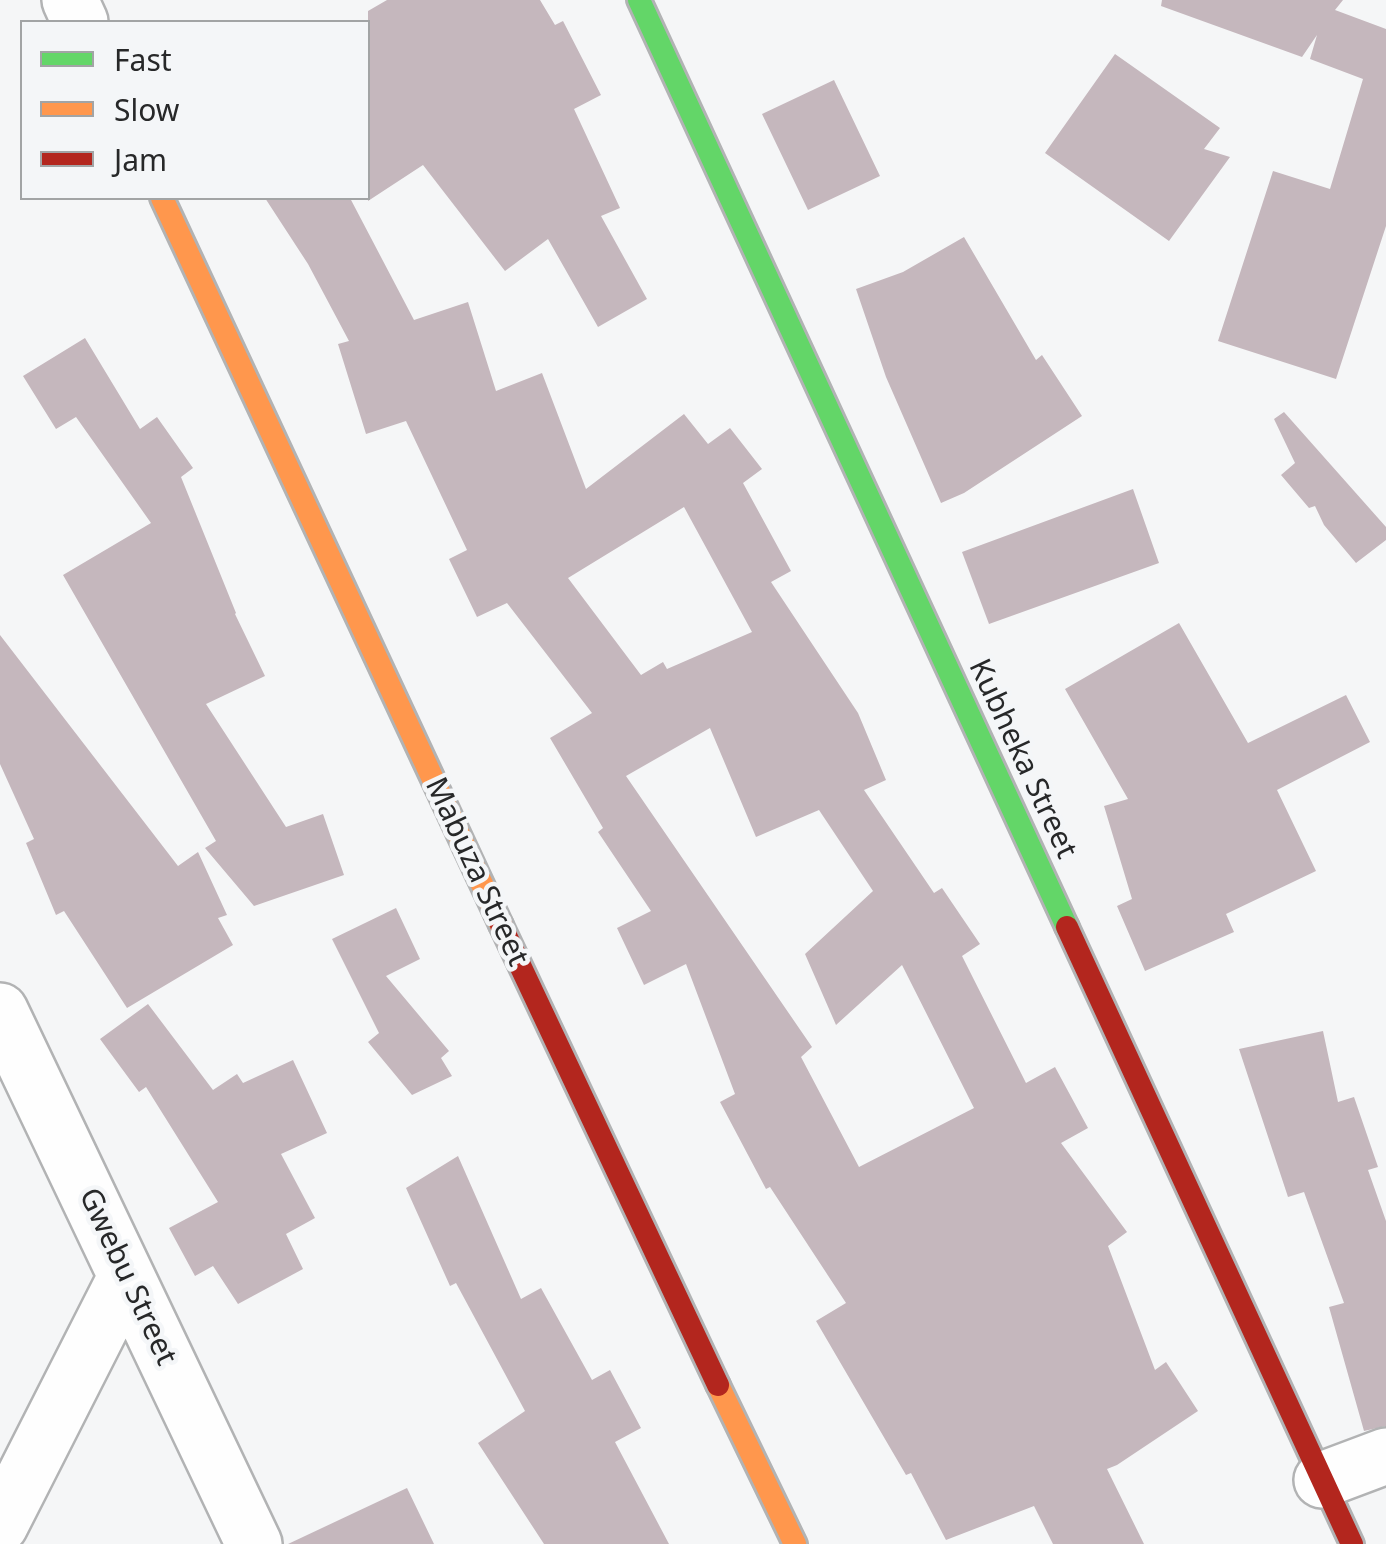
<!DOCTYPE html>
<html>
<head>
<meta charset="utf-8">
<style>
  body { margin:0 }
  #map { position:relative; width:1386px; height:1544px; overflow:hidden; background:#f5f6f7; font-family:"Noto Sans",sans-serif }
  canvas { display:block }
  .legend { position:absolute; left:20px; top:20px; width:350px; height:180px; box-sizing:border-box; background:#f4f6f8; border:2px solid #a2a4a5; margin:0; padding:12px 18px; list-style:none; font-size:30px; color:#272829 }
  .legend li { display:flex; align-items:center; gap:20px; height:50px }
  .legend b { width:50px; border:2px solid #a2a4a5 }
</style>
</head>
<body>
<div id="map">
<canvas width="1386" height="1544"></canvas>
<ul class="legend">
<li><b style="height:12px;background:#63d668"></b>Fast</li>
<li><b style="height:12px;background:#ff974d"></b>Slow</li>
<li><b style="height:12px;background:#b3261e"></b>Jam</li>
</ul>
</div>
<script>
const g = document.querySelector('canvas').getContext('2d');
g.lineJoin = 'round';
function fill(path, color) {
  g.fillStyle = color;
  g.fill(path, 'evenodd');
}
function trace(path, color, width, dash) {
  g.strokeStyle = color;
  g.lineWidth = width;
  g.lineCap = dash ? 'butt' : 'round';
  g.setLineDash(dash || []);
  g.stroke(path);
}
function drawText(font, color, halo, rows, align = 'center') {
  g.font = font + ' "Noto Sans",sans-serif';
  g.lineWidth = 9;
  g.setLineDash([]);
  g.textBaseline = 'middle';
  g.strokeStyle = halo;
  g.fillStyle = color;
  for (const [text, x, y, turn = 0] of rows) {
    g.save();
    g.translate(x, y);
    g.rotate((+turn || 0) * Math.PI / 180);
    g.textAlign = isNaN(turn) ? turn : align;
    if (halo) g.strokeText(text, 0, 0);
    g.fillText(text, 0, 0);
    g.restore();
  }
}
fill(new Path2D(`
  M 387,0 L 540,0 L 555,25 L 563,21 L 601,95 L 574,109 L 620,208 L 601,216 L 647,299 L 598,327 L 548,239 L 505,271 L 423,165 L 368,201 L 368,11 Z
  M 1162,0 L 1343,0 L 1335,10 L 1386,29 L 1386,226 L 1336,379 L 1218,341 L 1273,171 L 1330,189 L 1363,79 L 1310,59 L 1317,35 L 1302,57 L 1161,6 Z
  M 1115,54 L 1220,128 L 1204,149 L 1230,157 L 1169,241 L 1045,153 Z
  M 834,80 L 880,176 L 808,210 L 762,114 Z
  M 265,198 L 350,198 L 414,320 L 468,302 L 496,391 L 542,373 L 586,489 L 684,414 L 708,444 L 730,428 L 762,469 L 743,483 L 791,571 L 771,582 L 858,713 L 886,780 L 864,790 L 934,893 L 942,888 L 980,944 L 962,956 L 1026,1083 L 1055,1067 L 1088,1128 L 1061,1143 L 1127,1232 L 1108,1246 L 1155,1370 L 1166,1362 L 1198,1411 L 1117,1465 L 1107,1469 L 1144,1544 L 1053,1544 L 1034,1506 L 946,1540 L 911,1473 L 906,1475 L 816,1321 L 846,1303 L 770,1187 L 766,1189 L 720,1102 L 735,1094 L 686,964 L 644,985 L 617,928 L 651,911 L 598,832 L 603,828 L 550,738 L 592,713 L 507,603 L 477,617 L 449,559 L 467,550 L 406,421 L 366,434 L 338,344 L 349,341 L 308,264 ZM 684,507 L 752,632 L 667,669 L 663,662 L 641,675 L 568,578 ZM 710,728 L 756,837 L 819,810 L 873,891 L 805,954 L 836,1025 L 902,965 L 974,1108 L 859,1167 L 801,1057 L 812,1047 L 626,776 Z
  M 964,237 L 1036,360 L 1042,355 L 1082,416 L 964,493 L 941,503 L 886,377 L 856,289 L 903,272 Z
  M 85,338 L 140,429 L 157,417 L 193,468 L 181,477 L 236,613 L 235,614 L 265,676 L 206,704 L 286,827 L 323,814 L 344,875 L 254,906 L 205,848 L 216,841 L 63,575 L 151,523 L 76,417 L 56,429 L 23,376 Z
  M 1284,412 L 1386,527 L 1386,540 L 1356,563 L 1324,525 L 1315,506 L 1309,508 L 1281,475 L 1295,463 L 1274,419 Z
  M 1133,489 L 1159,563 L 989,624 L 962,552 Z
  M 1179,623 L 1248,743 L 1346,695 L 1370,742 L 1277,790 L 1316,871 L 1226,914 L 1234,932 L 1145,971 L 1117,906 L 1132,899 L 1104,806 L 1128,799 L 1065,689 Z
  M 0,635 L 178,866 L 198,852 L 227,915 L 218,918 L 233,945 L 127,1008 L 64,911 L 56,915 L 26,843 L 34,839 L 0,764 Z
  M 396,908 L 420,959 L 386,976 L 449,1051 L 441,1058 L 452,1076 L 412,1095 L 368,1042 L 379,1033 L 332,939 Z
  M 148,1004 L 213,1090 L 237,1074 L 243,1083 L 293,1060 L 327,1133 L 281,1154 L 315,1218 L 286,1234 L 303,1269 L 238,1304 L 213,1266 L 195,1276 L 169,1228 L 218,1202 L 146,1087 L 139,1092 L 100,1039 Z
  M 1323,1031 L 1338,1102 L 1354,1097 L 1378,1167 L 1368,1170 L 1386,1221 L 1386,1426 L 1364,1431 L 1329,1307 L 1344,1303 L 1304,1192 L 1288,1197 L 1239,1049 Z
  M 458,1156 L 521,1299 L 541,1288 L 592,1380 L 610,1370 L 641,1428 L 615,1442 L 669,1544 L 544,1544 L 478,1443 L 525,1411 L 456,1283 L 450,1286 L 406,1188 Z
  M 407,1488 L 434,1544 L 288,1544 Z`), '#c5b7bd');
const street = new Path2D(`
  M 70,0 L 80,22
  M 0,1011 L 254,1544
  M 1322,1480 L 1386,1456
  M 0,1525 L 126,1277`);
const fast = new Path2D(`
  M 639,0 L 1067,927`);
const slow = new Path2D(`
  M 162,198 L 501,925
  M 718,1385 L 795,1544`);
const jam = new Path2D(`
  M 501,925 L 718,1385
  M 1067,927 L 1352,1544`);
trace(street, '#b2b3b4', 60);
trace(fast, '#b2b3b4', 28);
trace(slow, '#b2b3b4', 28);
trace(jam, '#b2b3b4', 28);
trace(street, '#fefefe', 55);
trace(fast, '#63d668', 22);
trace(slow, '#ff974d', 22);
trace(jam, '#b3261e', 22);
drawText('30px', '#272829', '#f4f6f8', [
  ["Kubheka Street",1022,759,65],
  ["Mabuza Street",476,872,65],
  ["Gwebu Street",127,1277,65]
]);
</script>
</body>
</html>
